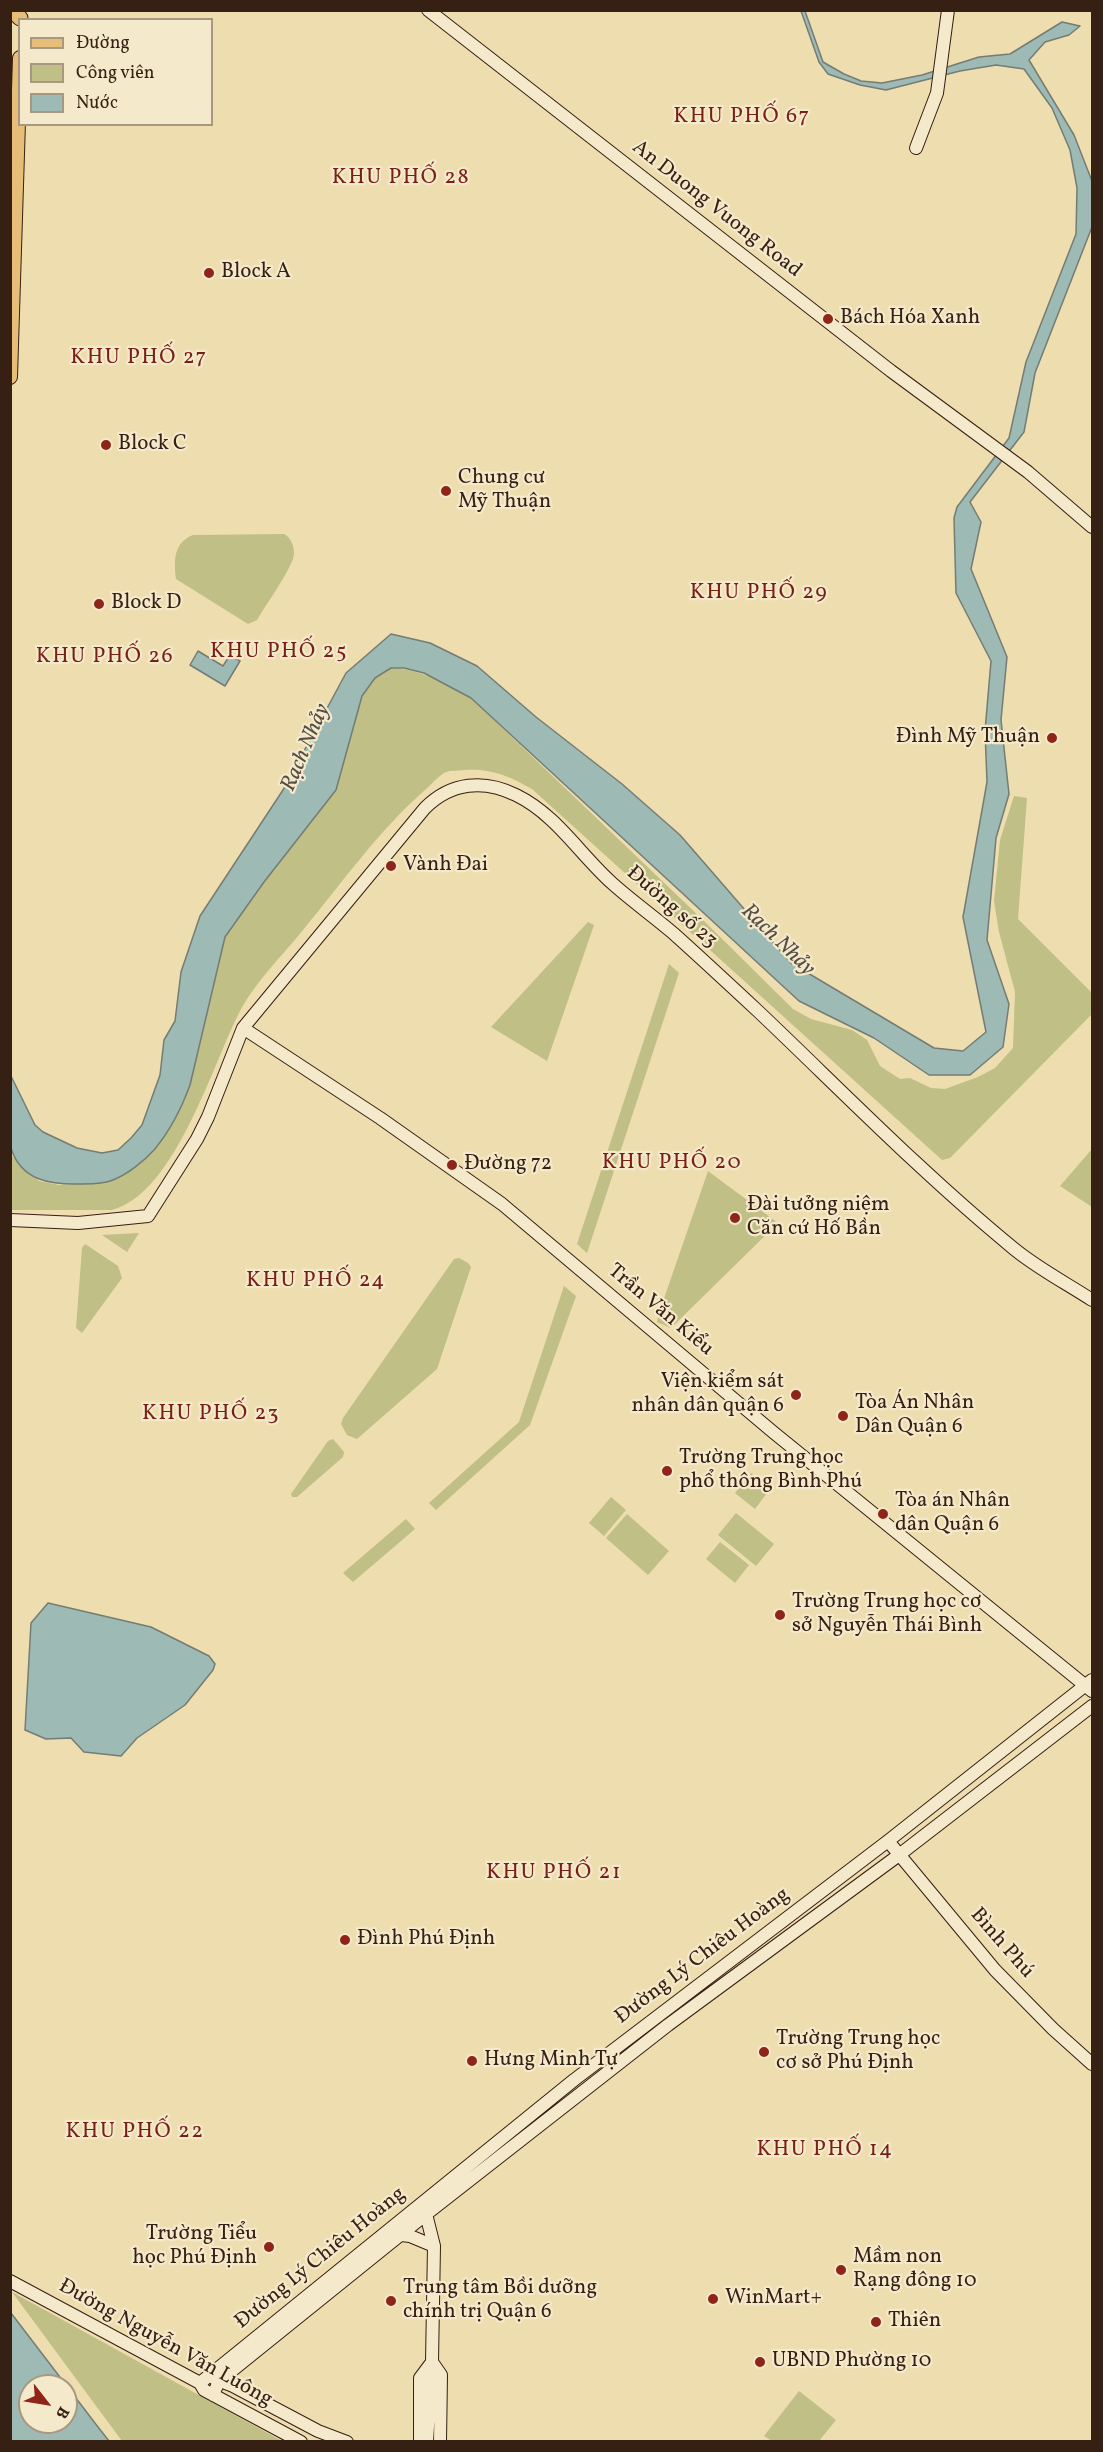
<!DOCTYPE html>
<html>
<head>
<meta charset="utf-8">
<style>
  body { margin:0 }
  #map { position:relative; width:1103px; height:2452px; overflow:hidden; background:#eeddaf; font-family:Vollkorn,serif }
  canvas { display:block }
  .frame { position:absolute; inset:0; border:12px solid #361f13; pointer-events:none }
  .legend { position:absolute; left:18px; top:18px; width:195px; height:108px; box-sizing:border-box; background:#f4e9cb; border:2px solid #a89881; margin:0; padding:8px 10px; list-style:none; font-size:18px; color:#361f13 }
  .legend li { display:flex; align-items:center; gap:12px; height:30px }
  .legend b { width:30px; border:2px solid #a89881 }
  .north { position:absolute; left:18px; top:2374px; width:60px; height:60px; box-sizing:border-box; background:#f4e9cb; border:2px solid #a89881; border-radius:50%; rotate:121deg; font-size:16px; font-weight:700; line-height:24px; text-align:center; color:#361f13 }
  .north::after { content:''; display:block; margin:auto; width:21px; height:27px; background:#8f2418; clip-path:polygon(50% 0,100% 100%,50% 72%,0 100%) }
</style>
</head>
<body>
<div id="map">
<canvas width="1103" height="2452"></canvas>
<div class="frame"></div>
<ul class="legend">
<li><b style="height:8px;background:#e7be78"></b>Đường</li>
<li><b style="height:16px;background:#bfbf86"></b>Công viên</li>
<li><b style="height:16px;background:#9dbab5"></b>Nước</li>
</ul>
<div class="north">B</div>
</div>
<script>
const g = document.querySelector('canvas').getContext('2d');
g.lineJoin = 'round';
function fill(path, color) {
  g.fillStyle = color;
  g.fill(path, 'evenodd');
}
function trace(path, color, width, dash) {
  g.strokeStyle = color;
  g.lineWidth = width;
  g.lineCap = dash ? 'butt' : 'round';
  g.setLineDash(dash || []);
  g.stroke(path);
}
function drawText(font, color, halo, rows, align = 'center') {
  g.font = font + ' Vollkorn,serif';
  g.lineWidth = 4.5;
  g.setLineDash([]);
  g.textBaseline = 'middle';
  g.strokeStyle = halo;
  g.fillStyle = color;
  for (const [text, x, y, turn = 0] of rows) {
    g.save();
    g.translate(x, y);
    g.rotate((+turn || 0) * Math.PI / 180);
    g.textAlign = isNaN(turn) ? turn : align;
    if (halo) g.strokeText(text, 0, 0);
    g.fillText(text, 0, 0);
    g.restore();
  }
}
fill(new Path2D(`
  M 284,534 C 292,538 296,550 293,559 C 286,577 267,603 257,620 L 248,624 L 176,579 C 174,561 173,543 193,535 Z
  M 390,668 C 422,669 444,683 471,698 L 704,921 L 793,1009 L 811,1019 L 852,1030 L 867,1040 L 880,1066 L 900,1079 L 910,1078 L 931,1088 L 945,1089 L 978,1077 L 995,1068 L 1013,1048 L 1015,992 L 999,932 L 994,901 L 1000,840 L 1014,796 L 1027,798 L 1018,919 L 1092,993 L 1092,1014 L 950,1158 L 942,1160 L 532,789 C 509,776 491,768 464,770 C 459,771 451,770 446,772 C 439,775 431,785 425,790 C 379,830 342,883 303,930 C 283,955 257,980 241,1009 C 213,1062 176,1193 112,1210 L 11,1210 L 10,1148 L 13,1157 L 39,1181 L 59,1185 L 110,1181 L 154,1149 L 183,1104 L 190,1085 L 225,937 L 264,882 L 336,790 L 362,695 L 375,678 Z
  M 588,922 L 594,925 L 547,1061 L 491,1027 Z
  M 669,964 L 679,973 L 587,1253 L 577,1244 Z
  M 1092,1149 L 1092,1207 L 1060,1186 Z
  M 708,1171 L 778,1223 L 671,1328 L 657,1322 L 658,1316 Z
  M 139,1233 L 127,1252 L 102,1235 Z
  M 85,1244 L 118,1266 L 122,1278 L 82,1333 L 76,1328 L 82,1248 Z
  M 459,1258 L 468,1263 L 471,1267 L 437,1369 L 357,1439 L 347,1435 L 341,1424 L 343,1418 L 454,1259 Z
  M 564,1286 L 576,1296 L 530,1425 L 436,1510 L 429,1503 L 519,1422 Z
  M 333,1439 L 344,1452 L 343,1457 L 297,1497 L 292,1497 L 291,1494 L 328,1441 Z
  M 751,1473 L 770,1489 L 755,1509 L 735,1493 Z
  M 611,1497 L 626,1510 L 604,1536 L 589,1523 Z
  M 736,1513 L 774,1544 L 756,1566 L 718,1535 Z
  M 627,1514 L 669,1551 L 648,1575 L 606,1538 Z
  M 406,1519 L 415,1529 L 353,1582 L 343,1573 Z
  M 720,1542 L 749,1565 L 735,1583 L 706,1559 Z
  M 12,2292 L 282,2441 L 122,2441 Z
  M 799,2391 L 836,2420 L 819,2441 L 772,2441 L 764,2436 Z`), '#bfbf86');
const water = new Path2D(`
  M 801,11 L 805,11 L 823,62 L 844,74 L 861,81 L 882,83 L 922,75 L 979,57 L 1010,54 L 1062,22 L 1080,26 L 1069,35 L 1045,42 L 1029,60 L 1074,135 L 1092,181 L 1092,227 L 1035,373 L 1024,432 L 970,502 L 981,522 L 971,569 L 1007,657 L 1001,720 L 1009,794 L 996,838 L 987,940 L 1009,1004 L 1003,1047 L 970,1075 L 929,1075 L 874,1038 L 799,1001 L 471,698 L 424,673 L 404,668 L 391,668 L 375,678 L 362,696 L 336,790 L 264,882 L 225,937 L 190,1085 C 182,1107 169,1132 154,1150 C 144,1161 128,1174 113,1180 C 104,1184 92,1184 82,1184 C 51,1185 21,1181 11,1148 L 10,1074 L 35,1125 L 43,1132 L 77,1148 L 102,1153 L 118,1150 L 131,1138 L 142,1125 L 160,1075 L 164,1040 L 175,1021 L 181,972 L 200,916 L 283,790 L 346,673 L 391,634 L 430,643 L 477,666 L 536,717 L 622,784 L 680,835 L 791,963 L 934,1048 L 963,1051 L 986,1032 L 963,917 L 987,782 L 985,731 L 991,661 L 956,593 L 954,518 L 957,507 L 1009,438 L 1026,362 L 1076,234 L 1077,188 L 1070,150 L 1052,108 L 1024,69 L 996,65 L 960,71 L 886,90 L 860,85 L 828,74 L 819,62 Z
  M 198,651 L 223,666 L 230,655 L 240,661 L 225,686 L 190,665 Z
  M 48,1603 L 151,1627 L 209,1656 L 215,1664 L 213,1670 L 185,1705 L 137,1738 L 121,1756 L 84,1752 L 71,1738 L 46,1739 L 25,1730 L 31,1623 Z
  M 11,2313 L 98,2427 L 109,2441 L 11,2441 ZM 30,2386 L 66,2386 L 66,2422 L 30,2422 Z`);
fill(water, '#9dbab5');
trace(water, '#747c74', 1.5);
const secondary = new Path2D(`
  M 428,10 L 891,371 L 1028,472 L 1092,527
  M 916,148 L 937,93 L 948,10
  M 243,1028 L 380,1118 L 502,1204 L 773,1432 L 1092,1691
  M 10,1220 L 78,1223 L 148,1216 L 197,1139 L 208,1117 L 243,1028 L 425,808 C 451,782 484,779 516,795 C 557,815 580,855 613,884 C 632,901 653,916 673,933 C 702,959 731,986 760,1013 C 843,1092 924,1175 1013,1248 C 1037,1268 1066,1283 1092,1300
  M 888,1841 L 995,1970 L 1053,2029 L 1092,2064
  M 425,2210 L 434,2246 L 432,2362 L 427,2442
  M 401,2235 L 410,2236 L 434,2246
  M 10,2281 L 200,2383 L 204,2390 L 301,2442
  M 215,2379 L 233,2386 L 318,2431 L 347,2442
  M 200,2383 L 574,2080 L 888,1841 L 1092,1680
  M 213,2395 L 219,2381 L 425,2215 L 668,2025 L 899,1855 L 1092,1706
  M 420,2442 L 420,2378 L 432,2362 L 441,2375 L 440,2442`);
const primary = new Path2D(`
  M 10,377 L 20,58`);
const highway = new Path2D(`
  M 12,10 L 20,18`);
trace(secondary, '#361f13', 14);
trace(primary, '#361f13', 16);
trace(highway, '#361f13', 17);
trace(secondary, '#f4e9cb', 12);
trace(primary, '#e7be78', 14);
trace(highway, '#e7be78', 15);
for (const [x, y, r, color] of [
  [209,273,6,"#8f2418"],
  [828,319,6,"#8f2418"],
  [106,445,6,"#8f2418"],
  [446,491,6,"#8f2418"],
  [99,604,6,"#8f2418"],
  [1052,738,6,"#8f2418"],
  [391,866,6,"#8f2418"],
  [452,1165,6,"#8f2418"],
  [735,1218,6,"#8f2418"],
  [796,1395,6,"#8f2418"],
  [843,1416,6,"#8f2418"],
  [667,1471,6,"#8f2418"],
  [883,1514,6,"#8f2418"],
  [780,1615,6,"#8f2418"],
  [345,1940,6,"#8f2418"],
  [764,2052,6,"#8f2418"],
  [472,2061,6,"#8f2418"],
  [269,2247,6,"#8f2418"],
  [841,2270,6,"#8f2418"],
  [713,2299,6,"#8f2418"],
  [391,2301,6,"#8f2418"],
  [876,2322,6,"#8f2418"],
  [760,2362,6,"#8f2418"]
]) {
  const dot = new Path2D();
  dot.arc(x, y, r, 0, 2 * Math.PI);
  g.fillStyle = color;
  g.fill(dot);
  trace(dot, '#f4e9cb', 2);
}
drawText('21px', '#361f13', '#f4e9cb', [
  ["An Duong Vuong Road",716,210,38],
  ["Đường số 23",671,908,41],
  ["Trần Văn Kiểu",660,1311,40],
  ["Bình Phú",1001,1944,49],
  ["Đường Lý Chiêu Hoàng",703,1957,-37],
  ["Đường Lý Chiêu Hoàng",321,2259,-39],
  ["Đường Nguyễn Văn Luông",165,2344,29]
]);
drawText('21px', '#361f13', '#f4e9cb', [
  ["Block A",221,273],
  ["Bách Hóa Xanh",840,319],
  ["Block C",118,445],
  ["Chung cư",458,479],
  ["Mỹ Thuận",458,503],
  ["Block D",111,604],
  ["Đình Mỹ Thuận",1040,738,"right"],
  ["Vành Đai",403,866],
  ["Đường 72",464,1165],
  ["Đài tưởng niệm",747,1206],
  ["Căn cứ Hố Bần",747,1230],
  ["Viện kiểm sát",784,1383,"right"],
  ["nhân dân quận 6",784,1407,"right"],
  ["Tòa Án Nhân",855,1404],
  ["Dân Quận 6",855,1428],
  ["Trường Trung học",679,1459],
  ["phổ thông Bình Phú",679,1483],
  ["Tòa án Nhân",895,1502],
  ["dân Quận 6",895,1526],
  ["Trường Trung học cơ",792,1603],
  ["sở Nguyễn Thái Bình",792,1627],
  ["Đình Phú Định",357,1940],
  ["Trường Trung học",776,2040],
  ["cơ sở Phú Định",776,2064],
  ["Hưng Minh Tự",484,2061],
  ["Trường Tiểu",257,2235,"right"],
  ["học Phú Định",257,2259,"right"],
  ["Mầm non",853,2258],
  ["Rạng đông 10",853,2282],
  ["Trung tâm Bồi dưỡng",403,2289],
  ["chính trị Quận 6",403,2313],
  ["WinMart+",725,2299],
  ["Thiên",888,2322],
  ["UBND Phường 10",772,2362]
], 'left');
g.letterSpacing = '1.5px';
drawText('22px', '#7a1f14', '#f4e9cb', [
  ["KHU PHỐ 67",742,118],
  ["KHU PHỐ 28",401,179],
  ["KHU PHỐ 27",139,359],
  ["KHU PHỐ 29",759,594],
  ["KHU PHỐ 25",279,653],
  ["KHU PHỐ 26",105,658],
  ["KHU PHỐ 20",672,1164],
  ["KHU PHỐ 24",316,1282],
  ["KHU PHỐ 23",211,1415],
  ["KHU PHỐ 21",554,1874],
  ["KHU PHỐ 22",135,2133],
  ["KHU PHỐ 14",825,2151]
]);
g.letterSpacing = '0px';
drawText('italic 22px', '#554e44', '#f4e9cb', [
  ["Rạch Nhảy",307,748,-67],
  ["Rạch Nhảy",777,941,44]
]);
</script>
</body>
</html>
